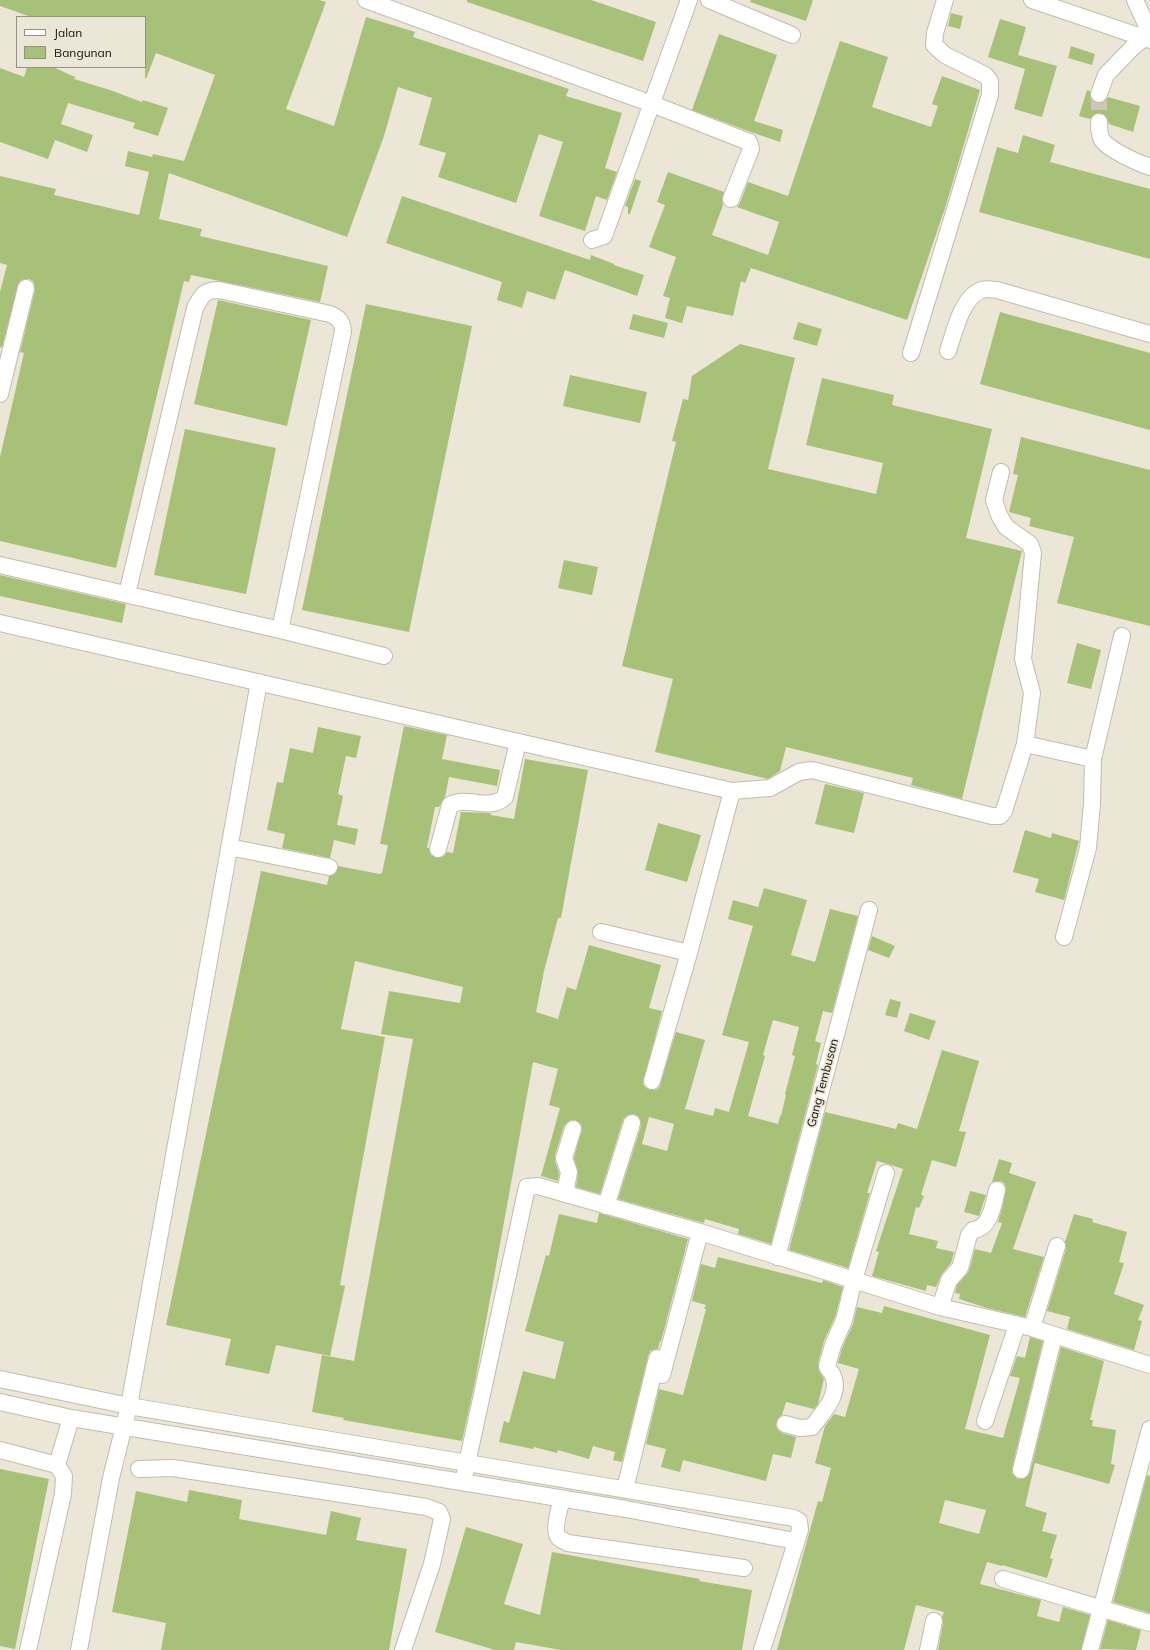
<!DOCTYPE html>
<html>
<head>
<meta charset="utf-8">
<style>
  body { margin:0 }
  #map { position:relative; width:1150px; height:1650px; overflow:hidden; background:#ebe6d6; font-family:Mulish,sans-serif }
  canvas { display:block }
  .legend { position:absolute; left:16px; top:16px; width:130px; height:52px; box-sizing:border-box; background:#ebe6d6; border:1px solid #949085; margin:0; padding:5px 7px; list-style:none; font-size:12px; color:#12100b }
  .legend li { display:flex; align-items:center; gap:8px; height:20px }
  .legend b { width:20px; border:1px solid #949085 }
</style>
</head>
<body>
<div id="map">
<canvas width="1150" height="1650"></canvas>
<ul class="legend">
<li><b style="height:5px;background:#fff"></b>Jalan</li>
<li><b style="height:11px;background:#a8c179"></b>Bangunan</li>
</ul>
</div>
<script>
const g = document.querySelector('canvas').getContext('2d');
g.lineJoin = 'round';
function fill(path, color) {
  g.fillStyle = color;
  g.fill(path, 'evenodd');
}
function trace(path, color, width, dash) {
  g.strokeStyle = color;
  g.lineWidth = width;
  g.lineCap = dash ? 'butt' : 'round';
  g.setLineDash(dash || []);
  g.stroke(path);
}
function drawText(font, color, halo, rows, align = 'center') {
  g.font = font + ' Mulish,sans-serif';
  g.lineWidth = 3.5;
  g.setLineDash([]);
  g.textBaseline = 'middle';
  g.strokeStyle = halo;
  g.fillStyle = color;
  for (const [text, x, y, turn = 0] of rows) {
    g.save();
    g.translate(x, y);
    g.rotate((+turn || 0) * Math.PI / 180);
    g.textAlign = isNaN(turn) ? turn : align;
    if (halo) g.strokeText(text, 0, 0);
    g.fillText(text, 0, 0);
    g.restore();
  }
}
fill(new Path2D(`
  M 0,0 L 319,0 L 326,2 L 286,109 L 334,126 L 366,17 L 415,32 L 413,37 L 569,89 L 566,96 L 622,113 L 605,168 L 617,172 L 607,200 L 596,196 L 585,231 L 539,216 L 563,142 L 539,134 L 516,203 L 438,177 L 446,153 L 419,145 L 432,98 L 398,87 L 384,136 L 347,237 L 169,173 L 159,219 L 202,229 L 200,236 L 328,266 L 320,302 L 191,275 L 189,282 L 184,281 L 116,568 L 0,541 L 0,457 L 24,353 L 20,352 L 35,290 L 33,281 L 29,279 L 24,279 L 19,282 L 2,348 L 0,347 L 0,292 L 7,265 L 0,263 L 0,176 L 56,189 L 54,195 L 139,215 L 149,172 L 125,166 L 128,151 L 152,157 L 153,154 L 184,161 L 215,75 L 156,53 L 146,79 L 145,78 L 145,17 L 31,17 L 0,6 Z
  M 467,0 L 591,0 L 656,22 L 643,61 L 467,2 Z
  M 751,0 L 813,0 L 806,21 L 750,2 Z
  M 951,13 L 963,16 L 960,29 L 948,26 Z
  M 1000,19 L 1026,27 L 1018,55 L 1057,66 L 1042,117 L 1014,109 L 1025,69 L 988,57 Z
  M 719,34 L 777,55 L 754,121 L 783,130 L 780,142 L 748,131 L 692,110 Z
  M 840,41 L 888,57 L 872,107 L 931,127 L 938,106 L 932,104 L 942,76 L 980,90 L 946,205 L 907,320 L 751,268 L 745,283 L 741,281 L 733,316 L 687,306 L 682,323 L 665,318 L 670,298 L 663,296 L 676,257 L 649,247 L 665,205 L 657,202 L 668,172 L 724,192 L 722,200 L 723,205 L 712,235 L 768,255 L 779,222 L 737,207 L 740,203 L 748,182 L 788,196 Z
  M 1071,46 L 1095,54 L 1092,65 L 1068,58 Z
  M 27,67 L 53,67 L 75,77 L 74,79 L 110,90 L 142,102 L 143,100 L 168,108 L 158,136 L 133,128 L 135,123 L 68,103 L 61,124 L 93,135 L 87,152 L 55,140 L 48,159 L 0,142 L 0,68 L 24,77 Z
  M 1087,90 L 1090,91 L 1091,100 L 1096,103 L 1105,102 L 1108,97 L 1140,106 L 1133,132 L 1109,124 L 1107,118 L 1103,114 L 1095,114 L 1090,119 L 1079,116 Z
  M 1023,135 L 1055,145 L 1050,162 L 1150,189 L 1150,259 L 979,212 L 997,147 L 1018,153 Z
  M 635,179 L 641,181 L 630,214 L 628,214 L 628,207 L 625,206 Z
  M 402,196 L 590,260 L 591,255 L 614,264 L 614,265 L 644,275 L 637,296 L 565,270 L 555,300 L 527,291 L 522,308 L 497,300 L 502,282 L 386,243 Z
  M 218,300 L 311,320 L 287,426 L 194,404 Z
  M 366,304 L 472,326 L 409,632 L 302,610 Z
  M 1000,312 L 1150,353 L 1150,430 L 980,384 Z
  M 633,314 L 668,323 L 664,338 L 629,329 Z
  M 798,322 L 822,329 L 817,346 L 793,339 Z
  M 740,344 L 795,358 L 768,469 L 876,494 L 883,463 L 806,445 L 822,378 L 894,395 L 892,405 L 992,429 L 966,538 L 1022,551 L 962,799 L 911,785 L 913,778 L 786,747 L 780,771 L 768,779 L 655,752 L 673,679 L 622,666 L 676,442 L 672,441 L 683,399 L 688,400 L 692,376 Z
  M 570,375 L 647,392 L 640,423 L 563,406 Z
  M 185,429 L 276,448 L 246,594 L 154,575 Z
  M 1021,437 L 1150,470 L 1150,626 L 1057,603 L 1074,537 L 1029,526 L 1031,518 L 1009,512 L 1018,475 L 1013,474 Z
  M 564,560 L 598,567 L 592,595 L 558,588 Z
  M 0,575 L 126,604 L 122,623 L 0,596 Z
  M 1077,643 L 1101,650 L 1091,689 L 1067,683 Z
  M 404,726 L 447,735 L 442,759 L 500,770 L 497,786 L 449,777 L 445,797 L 439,807 L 435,807 L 427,848 L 429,848 L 431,855 L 436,858 L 444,856 L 447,852 L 453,853 L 461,812 L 490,813 L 491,815 L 514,819 L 525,759 L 588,770 L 561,918 L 558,918 L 544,971 L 536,1012 L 558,1019 L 567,987 L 576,990 L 589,945 L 661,965 L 649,1008 L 662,1011 L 643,1083 L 645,1087 L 650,1090 L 655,1090 L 659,1088 L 676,1032 L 705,1040 L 685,1109 L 713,1116 L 715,1108 L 729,1112 L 749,1042 L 722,1035 L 753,926 L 728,919 L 733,900 L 758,907 L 764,888 L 807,900 L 791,955 L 815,962 L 830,909 L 858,916 L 832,1013 L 823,1011 L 815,1041 L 821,1043 L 816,1064 L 818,1065 L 771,1244 L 738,1234 L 739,1229 L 705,1219 L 704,1223 L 618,1199 L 641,1126 L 639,1117 L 634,1114 L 626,1116 L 623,1120 L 600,1194 L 576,1187 L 578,1173 L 574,1158 L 582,1127 L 580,1123 L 575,1120 L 571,1120 L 564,1126 L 555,1155 L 555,1161 L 559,1173 L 558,1181 L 541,1176 L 560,1108 L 549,1105 L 558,1069 L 533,1062 L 475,1382 L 462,1441 L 343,1420 L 344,1418 L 312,1412 L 322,1355 L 354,1361 L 413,1039 L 381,1034 L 389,991 L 460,1003 L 463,987 L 355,961 L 341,1029 L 385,1037 L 340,1285 L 345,1286 L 330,1356 L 276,1345 L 269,1374 L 225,1365 L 231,1339 L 166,1325 L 261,871 L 327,885 L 329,876 L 336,873 L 338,866 L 380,874 L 382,873 L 388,845 L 380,844 ZM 773,1020 L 799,1027 L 792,1055 L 795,1056 L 785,1094 L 786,1095 L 781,1116 L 780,1116 L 778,1124 L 748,1116 L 765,1056 L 763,1055 ZM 649,1117 L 674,1124 L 667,1151 L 642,1144 Z
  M 318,727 L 361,736 L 356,758 L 346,756 L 338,794 L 343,796 L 337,825 L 358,829 L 355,845 L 334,840 L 330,858 L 282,848 L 285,834 L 267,830 L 277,782 L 283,783 L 290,748 L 313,753 Z
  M 825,784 L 864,793 L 854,833 L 815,824 Z
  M 658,823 L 701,835 L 687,882 L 645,870 Z
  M 1025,830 L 1051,838 L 1052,833 L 1079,841 L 1064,900 L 1035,892 L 1039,879 L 1013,872 Z
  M 872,936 L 895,946 L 889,958 L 868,950 Z
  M 890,999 L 901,1002 L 897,1018 L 885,1015 Z
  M 910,1013 L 936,1021 L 929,1040 L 904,1031 Z
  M 942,1050 L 979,1061 L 959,1131 L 966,1132 L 956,1167 L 932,1160 L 921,1195 L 924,1196 L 919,1208 L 916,1207 L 909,1234 L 938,1241 L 936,1248 L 954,1252 L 951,1263 L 942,1274 L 936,1287 L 927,1285 L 926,1291 L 872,1276 L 879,1252 L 876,1251 L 903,1169 L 888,1164 L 877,1161 L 867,1193 L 870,1193 L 848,1268 L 789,1250 L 825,1112 L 896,1129 L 898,1123 L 917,1129 Z
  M 999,1159 L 1012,1163 L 1009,1173 L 1036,1182 L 1013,1249 L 1044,1257 L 1025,1317 L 987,1308 L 959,1299 L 960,1294 L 955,1293 L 957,1285 L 969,1271 L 975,1249 L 991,1253 L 1002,1223 L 998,1222 L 1003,1205 L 1006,1188 L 1004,1183 L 1000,1181 L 992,1182 Z
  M 970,1191 L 986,1195 L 979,1216 L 964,1212 Z
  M 599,1213 L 688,1239 L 661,1341 L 660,1341 L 658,1349 L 650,1351 L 648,1356 L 622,1462 L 613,1460 L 615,1452 L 593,1446 L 589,1459 L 558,1450 L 557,1453 L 534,1447 L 533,1449 L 499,1442 L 504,1421 L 509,1423 L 523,1371 L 555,1379 L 564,1342 L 525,1331 L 546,1255 L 549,1256 L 559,1214 L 597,1223 Z
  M 1074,1214 L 1093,1219 L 1092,1222 L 1127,1232 L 1119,1262 L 1124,1263 L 1114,1294 L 1144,1305 L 1138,1320 L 1142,1321 L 1134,1350 L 1067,1329 L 1070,1317 L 1047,1311 L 1066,1249 L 1065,1242 Z
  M 718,1257 L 822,1283 L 823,1280 L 843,1287 L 835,1317 L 824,1341 L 818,1363 L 819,1371 L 824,1379 L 818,1404 L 814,1409 L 786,1402 L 782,1415 L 778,1418 L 776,1426 L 778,1430 L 782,1433 L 796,1437 L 791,1458 L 773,1454 L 766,1481 L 683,1460 L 680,1472 L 661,1467 L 666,1449 L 646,1444 L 659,1389 L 683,1395 L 706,1309 L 704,1309 L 706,1305 L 692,1301 L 701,1264 L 715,1268 Z
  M 884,1306 L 990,1335 L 965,1429 L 1003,1438 L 1020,1378 L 1010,1376 L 1017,1356 L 1025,1358 L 1030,1337 L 1043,1341 L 1012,1468 L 1012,1473 L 1018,1479 L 1024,1479 L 1030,1472 L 1061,1347 L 1104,1361 L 1090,1420 L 1093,1420 L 1092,1426 L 1116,1430 L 1111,1464 L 1115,1465 L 1109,1484 L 1035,1463 L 1025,1506 L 1047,1513 L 1042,1531 L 1057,1535 L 1050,1558 L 1053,1559 L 1047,1578 L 1002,1565 L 1002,1566 L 987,1562 L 980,1584 L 1041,1600 L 1037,1616 L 1059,1622 L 1063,1607 L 1090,1615 L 1081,1650 L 938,1650 L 943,1623 L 942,1617 L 944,1612 L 916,1605 L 904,1650 L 777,1650 L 818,1501 L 822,1502 L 831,1468 L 815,1463 L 825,1426 L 834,1414 L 845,1417 L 859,1369 L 838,1363 L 842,1348 L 853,1324 L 857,1307 L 882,1313 ZM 945,1500 L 986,1510 L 979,1534 L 939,1523 Z
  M 0,1469 L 49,1479 L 15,1649 L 0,1646 Z
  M 1147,1475 L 1150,1476 L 1150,1613 L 1113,1602 Z
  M 189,1490 L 242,1500 L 239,1519 L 326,1535 L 331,1511 L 361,1518 L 356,1540 L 407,1549 L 389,1650 L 161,1650 L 166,1623 L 112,1612 L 136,1491 L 187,1502 Z
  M 466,1527 L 523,1544 L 504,1604 L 540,1615 L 552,1552 L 700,1579 L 699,1581 L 752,1590 L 742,1650 L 561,1650 L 516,1642 L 514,1650 L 495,1650 L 435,1632 Z
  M 1108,1620 L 1141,1630 L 1136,1650 L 1100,1649 Z`), '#a8c179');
trace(new Path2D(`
  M 1099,94 L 1099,122`), '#cac6b8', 16, [16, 8]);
const minor = new Path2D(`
  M 366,0 L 652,104 L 749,142 L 751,149 L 731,199
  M 709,0 L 792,35
  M 1032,0 L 1150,40
  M 1135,0 L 1150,33
  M 1099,94 L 1106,75 L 1133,47 L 1144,38
  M 1099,122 C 1099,127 1099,135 1102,140 C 1109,150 1138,163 1150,167
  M 592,240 L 604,236 L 689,0
  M 948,351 C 954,333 962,296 982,290 C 986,288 993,290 997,290 L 1150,334
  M 911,353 L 990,95 L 990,81 L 985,75 L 945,55 L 934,45 L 935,33 L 945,0
  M 0,394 L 26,288
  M 0,565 L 280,630 L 384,656
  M 127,594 L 195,308 C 202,295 204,290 219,290 L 330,314 C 339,318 342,321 343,331 L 280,630
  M 0,623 L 732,791 L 770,788 L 799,772 L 812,770 L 992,816 L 1000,816 L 1004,811 L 1025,744 L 1032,693 L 1023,659 L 1033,553 L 1030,544 L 1006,527 L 999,515 L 994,500 L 1001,472
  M 1025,744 L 1093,759
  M 229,847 L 329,867
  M 438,849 L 450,805 C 467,795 490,812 505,797 L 518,742
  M 601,932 L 689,953
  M 1064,937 L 1088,848 L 1092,804 L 1093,759 L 1122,636
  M 652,1081 L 689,953 L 732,791
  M 565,1194 L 569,1172 L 564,1158 L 573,1129
  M 606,1206 L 632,1123
  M 777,1257 L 869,910
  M 940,1307 L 949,1280 L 960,1268 L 969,1235 L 973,1230 C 991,1228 993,1205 997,1190
  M 1032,1328 L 1057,1246
  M 662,1375 L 700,1232
  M 0,1379 L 129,1406 L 794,1518 L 799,1521 L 800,1530 L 762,1650
  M 0,1402 L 71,1418 L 626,1509 L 795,1541
  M 985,1421 L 1017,1325
  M 785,1424 L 800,1428 L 812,1427 C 822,1413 841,1395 833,1376 C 832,1372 828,1370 827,1366 L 833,1345 L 844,1320 L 854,1280 L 886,1173
  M 0,1450 L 57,1465
  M 139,1469 L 173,1468 L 426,1507 L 439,1512 L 442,1519 L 432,1564 L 403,1650
  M 1021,1470 L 1054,1335
  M 463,1482 L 527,1187 L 538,1186 L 700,1232 L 940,1307 L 1032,1328 L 1150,1365
  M 625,1489 L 657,1358
  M 562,1499 C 560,1507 552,1531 559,1538 C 561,1540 565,1541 568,1543 L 744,1568
  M 1003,1579 L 1150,1623
  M 28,1650 L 63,1494 L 64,1476 L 57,1465 L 71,1418
  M 79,1650 L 111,1478 L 129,1406 L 259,682
  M 928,1650 L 934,1621
  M 1090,1650 L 1150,1429`);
trace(minor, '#c1bcad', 18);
trace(minor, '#fff', 16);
drawText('12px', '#12100b', '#ebe6d6', [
  ["Gang Tembusan",823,1083,-75]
]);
</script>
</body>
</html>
